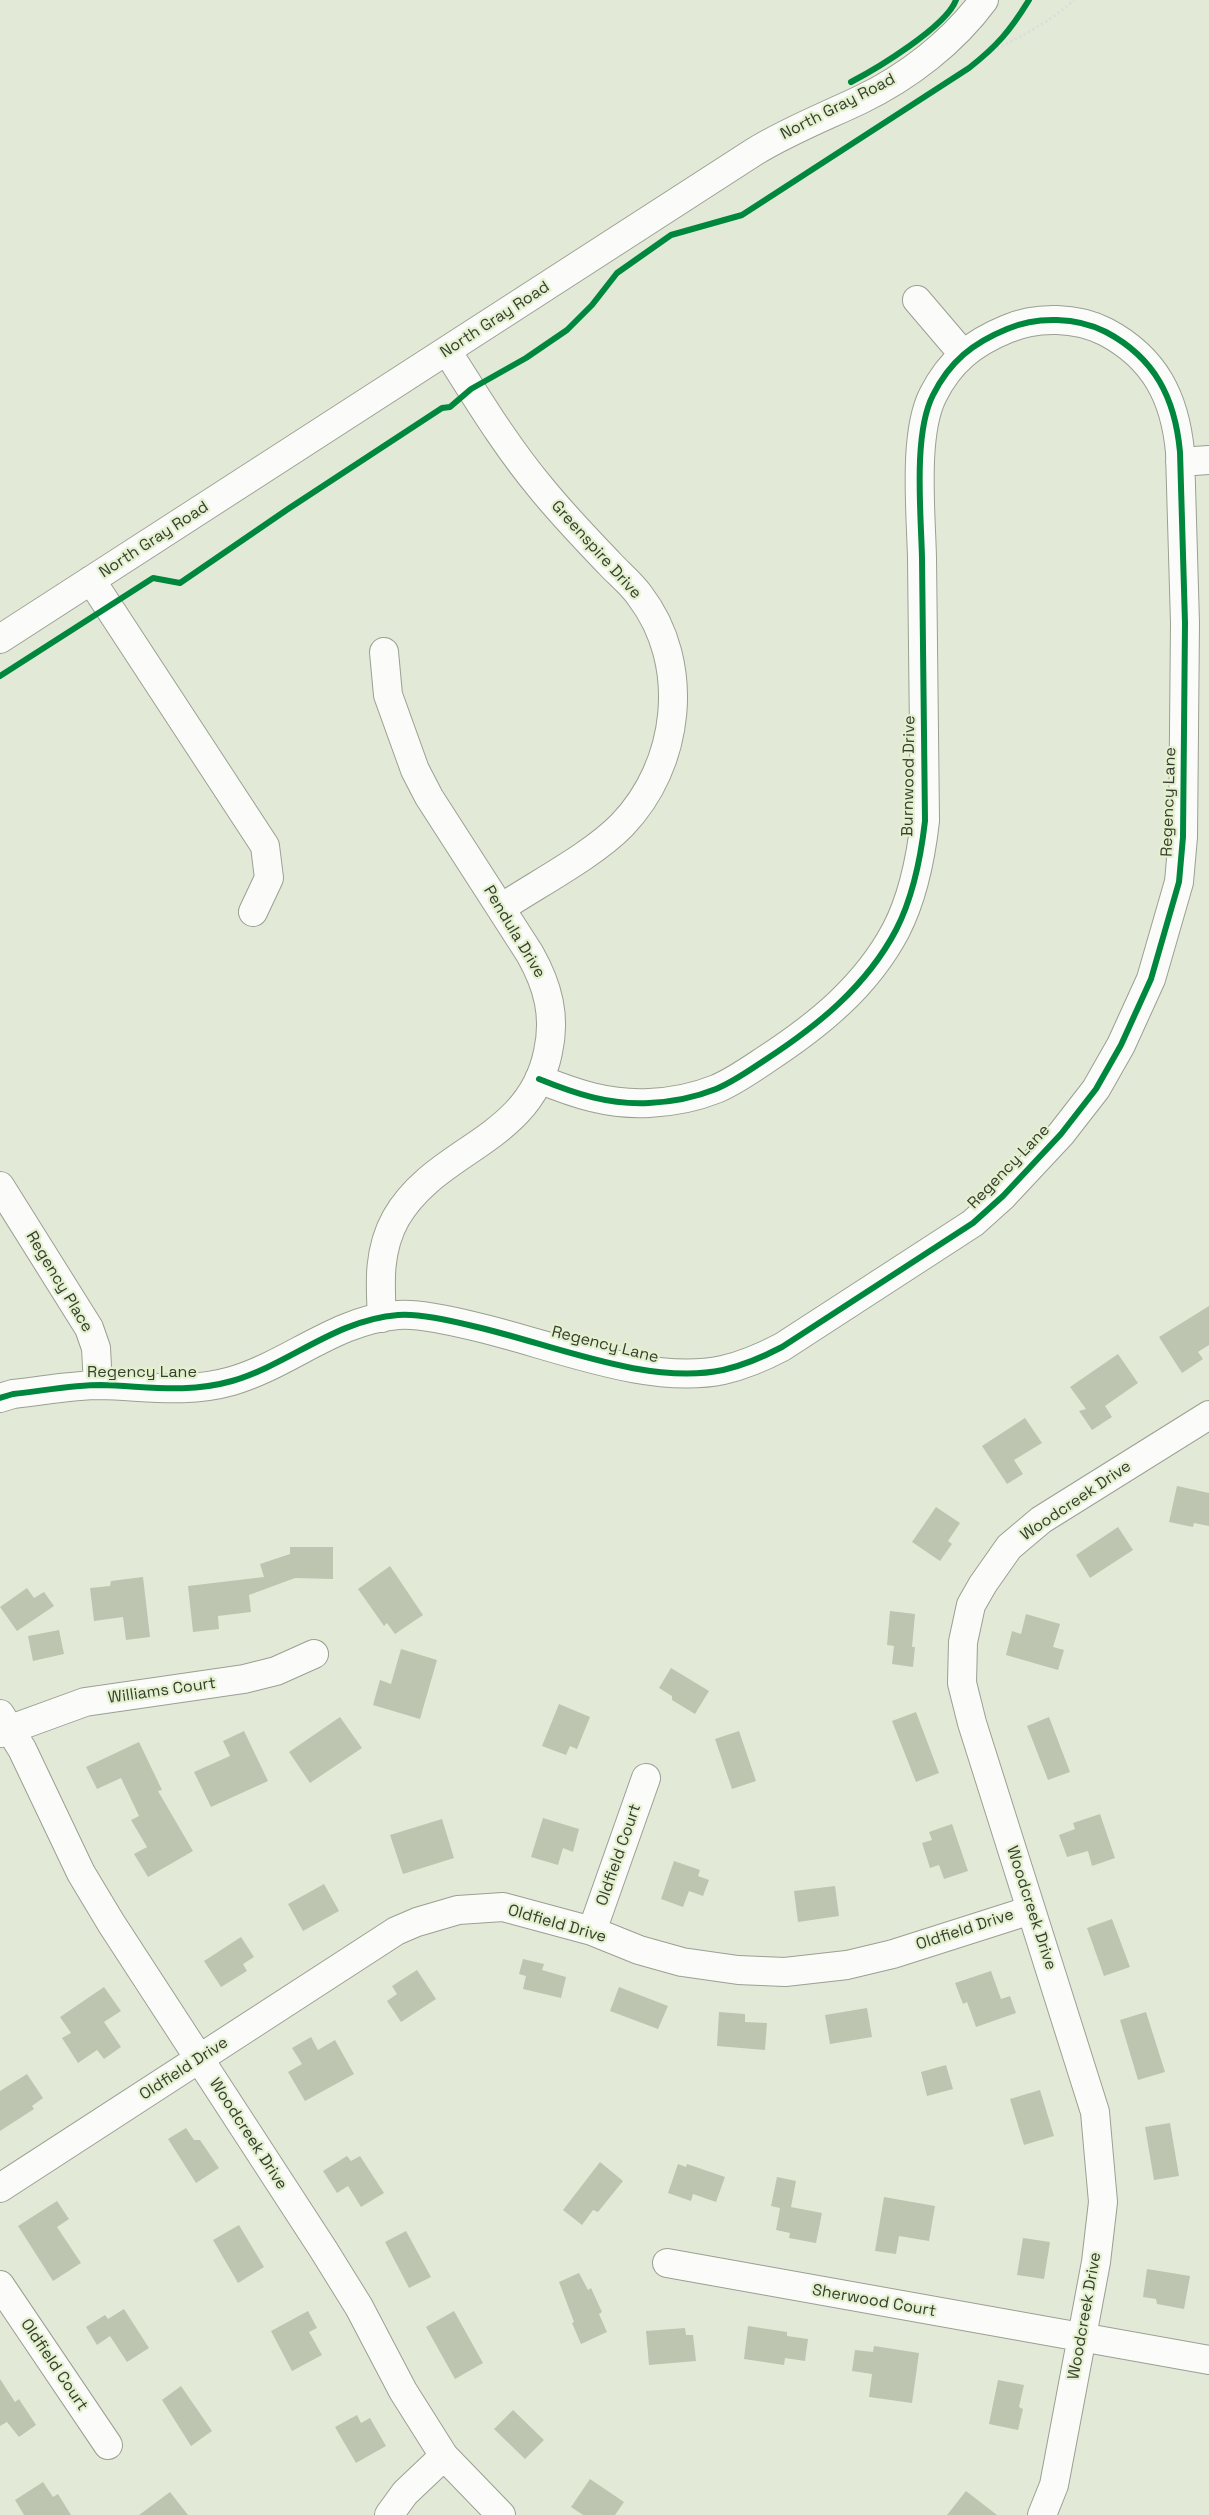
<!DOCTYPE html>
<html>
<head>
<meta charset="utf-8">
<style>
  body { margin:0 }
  canvas { display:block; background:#e2e9d6 }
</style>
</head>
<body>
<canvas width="1209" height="2515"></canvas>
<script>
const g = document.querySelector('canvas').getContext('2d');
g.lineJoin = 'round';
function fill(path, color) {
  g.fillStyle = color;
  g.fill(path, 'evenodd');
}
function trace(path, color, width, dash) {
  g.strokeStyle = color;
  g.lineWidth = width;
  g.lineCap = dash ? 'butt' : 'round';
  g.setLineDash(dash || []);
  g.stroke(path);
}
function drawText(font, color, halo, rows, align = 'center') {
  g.font = font + ' "Space Grotesk",sans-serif';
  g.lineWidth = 4.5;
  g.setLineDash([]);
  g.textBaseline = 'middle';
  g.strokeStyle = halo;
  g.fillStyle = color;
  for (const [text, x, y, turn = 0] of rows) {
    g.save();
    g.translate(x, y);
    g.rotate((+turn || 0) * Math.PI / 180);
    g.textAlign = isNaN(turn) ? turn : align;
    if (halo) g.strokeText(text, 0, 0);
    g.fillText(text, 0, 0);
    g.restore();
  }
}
fill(new Path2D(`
  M 1209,1306 L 1209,1345 L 1198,1352 L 1203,1359 L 1182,1373 L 1159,1337 Z
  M 1118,1354 L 1138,1383 L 1105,1406 L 1112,1417 L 1092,1430 L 1079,1411 L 1086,1409 L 1070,1387 Z
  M 1025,1418 L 1042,1443 L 1014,1460 L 1023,1474 L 1007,1484 L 982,1446 Z
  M 1177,1486 L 1209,1493 L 1209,1526 L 1194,1523 L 1193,1527 L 1169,1522 Z
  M 936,1507 L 960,1523 L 948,1541 L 952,1544 L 940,1561 L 912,1542 Z
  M 1118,1527 L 1133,1550 L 1090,1578 L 1076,1555 Z
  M 290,1547 L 333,1547 L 333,1579 L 295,1578 L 249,1595 L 251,1612 L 218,1616 L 219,1629 L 193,1632 L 188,1586 L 264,1577 L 260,1564 L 290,1554 Z
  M 390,1566 L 423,1615 L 395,1634 L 387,1623 L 384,1626 L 358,1589 Z
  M 143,1577 L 150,1637 L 126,1640 L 123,1617 L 94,1621 L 90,1588 L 110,1586 L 111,1581 Z
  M 27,1588 L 34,1598 L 44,1592 L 54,1606 L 17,1631 L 0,1607 Z
  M 890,1611 L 915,1614 L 912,1647 L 915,1647 L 913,1667 L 892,1664 L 894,1646 L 887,1645 Z
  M 1026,1614 L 1060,1624 L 1053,1647 L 1064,1650 L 1058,1670 L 1006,1655 L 1012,1631 L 1021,1634 Z
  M 59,1630 L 64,1654 L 33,1661 L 28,1636 Z
  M 401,1649 L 437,1660 L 420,1719 L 373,1705 L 380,1680 L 391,1684 Z
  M 671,1668 L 709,1691 L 695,1714 L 672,1700 L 672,1696 L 659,1688 Z
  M 559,1704 L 590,1717 L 577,1749 L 570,1746 L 566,1755 L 542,1746 Z
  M 916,1712 L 939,1773 L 916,1782 L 892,1721 Z
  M 340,1717 L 362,1748 L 310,1783 L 289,1752 Z
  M 1049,1717 L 1070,1772 L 1048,1780 L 1027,1726 Z
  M 244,1731 L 268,1781 L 211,1807 L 194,1772 L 230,1756 L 223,1741 Z
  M 739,1731 L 756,1781 L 732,1789 L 715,1739 Z
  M 139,1742 L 162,1790 L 158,1791 L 193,1851 L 148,1877 L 134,1854 L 147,1847 L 131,1820 L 139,1816 L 121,1778 L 97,1789 L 86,1767 Z
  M 1100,1814 L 1115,1858 L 1092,1866 L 1088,1851 L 1067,1857 L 1059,1835 L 1075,1829 L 1073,1823 Z
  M 543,1818 L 579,1829 L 573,1852 L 563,1848 L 558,1865 L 531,1857 Z
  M 442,1819 L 454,1858 L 403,1874 L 390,1835 Z
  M 952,1824 L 968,1871 L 944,1879 L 939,1865 L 930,1868 L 922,1843 L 932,1840 L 929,1832 Z
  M 674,1861 L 700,1870 L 698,1876 L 709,1880 L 703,1896 L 689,1891 L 683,1907 L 661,1899 Z
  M 324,1884 L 339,1911 L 303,1931 L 288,1904 Z
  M 835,1886 L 839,1916 L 798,1922 L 794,1891 Z
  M 1112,1919 L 1130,1967 L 1104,1976 L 1087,1928 Z
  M 241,1937 L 254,1957 L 243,1964 L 247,1971 L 221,1987 L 204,1961 Z
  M 523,1959 L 544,1964 L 542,1970 L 566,1977 L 561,1998 L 523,1989 L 526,1976 L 519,1974 Z
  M 417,1970 L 436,1999 L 401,2022 L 387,2001 L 397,1994 L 392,1986 Z
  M 991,1971 L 1001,1999 L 1010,1996 L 1016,2013 L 976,2027 L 967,2002 L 963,2004 L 955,1983 Z
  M 104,1987 L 121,2011 L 104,2022 L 121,2047 L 104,2059 L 97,2050 L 78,2063 L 62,2038 L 71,2033 L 60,2017 Z
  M 619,1987 L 668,2006 L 658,2029 L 610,2011 Z
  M 867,2008 L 872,2037 L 830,2044 L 825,2015 Z
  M 719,2012 L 745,2014 L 745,2022 L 767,2023 L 765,2050 L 717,2046 Z
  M 1146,2012 L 1165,2072 L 1138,2080 L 1120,2020 Z
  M 311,2037 L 318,2050 L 335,2040 L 354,2074 L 305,2101 L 288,2072 L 302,2064 L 292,2048 Z
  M 946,2065 L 953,2089 L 927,2096 L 921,2072 Z
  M 27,2074 L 43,2098 L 32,2106 L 34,2109 L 0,2131 L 0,2091 Z
  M 1040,2090 L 1054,2136 L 1024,2145 L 1010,2099 Z
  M 1170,2123 L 1179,2176 L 1154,2180 L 1145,2127 Z
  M 186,2128 L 194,2140 L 200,2140 L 219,2168 L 196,2183 L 168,2139 Z
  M 347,2156 L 351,2161 L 360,2156 L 384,2193 L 361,2207 L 348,2186 L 337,2193 L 323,2171 Z
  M 600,2162 L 623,2181 L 598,2212 L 593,2210 L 582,2225 L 563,2210 Z
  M 678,2164 L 686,2167 L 687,2164 L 725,2177 L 716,2202 L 693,2194 L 691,2201 L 668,2193 Z
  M 777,2177 L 796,2181 L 791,2207 L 822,2213 L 816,2243 L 789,2238 L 790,2233 L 776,2230 L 780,2208 L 771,2206 Z
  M 884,2197 L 935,2206 L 929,2241 L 899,2236 L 896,2254 L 875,2251 Z
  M 57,2201 L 69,2219 L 57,2227 L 81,2263 L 53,2281 L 18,2226 Z
  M 239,2225 L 264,2267 L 238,2283 L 213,2240 Z
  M 406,2231 L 431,2277 L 409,2288 L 385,2242 Z
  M 1023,2238 L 1050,2242 L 1044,2279 L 1017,2275 Z
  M 1147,2269 L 1190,2276 L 1184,2309 L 1157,2304 L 1156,2299 L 1143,2297 Z
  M 579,2273 L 588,2290 L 591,2288 L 602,2312 L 599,2314 L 607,2332 L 581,2344 L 572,2323 L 574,2322 L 559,2282 Z
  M 124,2309 L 149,2348 L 127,2362 L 110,2336 L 97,2345 L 86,2327 L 105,2315 L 108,2319 Z
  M 308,2311 L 317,2328 L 309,2332 L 322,2355 L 292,2371 L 271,2331 Z
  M 454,2311 L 483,2363 L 455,2379 L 426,2327 Z
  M 748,2326 L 787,2332 L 787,2336 L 808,2339 L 805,2361 L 785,2358 L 784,2365 L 744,2359 Z
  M 685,2328 L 686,2335 L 693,2335 L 696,2361 L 649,2365 L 646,2331 Z
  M 874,2346 L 919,2353 L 912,2403 L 869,2397 L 872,2374 L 852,2371 L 855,2350 L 873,2352 Z
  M 0,2379 L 15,2402 L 19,2399 L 36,2425 L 19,2437 L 7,2422 L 0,2426 Z
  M 998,2380 L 1024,2385 L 1019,2407 L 1023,2409 L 1018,2430 L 989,2424 Z
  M 181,2386 L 212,2431 L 191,2446 L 162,2400 Z
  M 513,2410 L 544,2440 L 525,2459 L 494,2429 Z
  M 357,2415 L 361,2423 L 370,2418 L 386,2446 L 356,2463 L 335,2427 Z
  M 590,2479 L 624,2502 L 615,2515 L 583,2515 L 571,2507 Z
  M 43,2482 L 53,2497 L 58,2494 L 71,2515 L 24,2515 L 15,2500 Z
  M 966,2491 L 997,2515 L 947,2515 Z
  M 170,2492 L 188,2515 L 139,2515 Z`), '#bdc5b1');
const minor = new Path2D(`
  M 917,300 L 963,354
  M 447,351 C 477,398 505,445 541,488 C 562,514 586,539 609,563 C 619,574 632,584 640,596 C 692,664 680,765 622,825 C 593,855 537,884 501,908
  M 1180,462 L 1209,460
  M 91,580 L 265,846 L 269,878 L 253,912
  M 0,639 L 754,152 C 788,131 824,117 860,100 C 908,77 953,42 984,0
  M 0,1186 L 89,1328 L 96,1348 L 98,1385
  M 382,1318 C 380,1283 378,1250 396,1218 C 436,1148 530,1142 548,1052 C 556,1016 548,986 530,954 L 429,797 L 415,770 L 388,695 L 384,652
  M 0,1398 L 13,1394 C 42,1391 72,1385 101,1385 C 146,1386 186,1394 232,1381 C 290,1364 335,1320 398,1315 C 418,1313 457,1322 477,1327 C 551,1344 648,1386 723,1370 C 745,1365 763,1357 782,1347 L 973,1223 L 1003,1196 L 1061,1134 L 1096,1089 L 1121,1045 L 1151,979 L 1179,882 L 1183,837 L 1185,623 L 1180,452 C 1175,398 1155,358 1106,332 C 1077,317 1037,316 1007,329 C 973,343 950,361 933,395 C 913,434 921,513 922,558 C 923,646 924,733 925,821 C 921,856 912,899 896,930 C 866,987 817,1026 765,1060 C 750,1070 733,1082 716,1089 C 696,1097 671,1102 649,1103 C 609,1105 576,1094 539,1079
  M 0,1714 L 22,1749 L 81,1873 L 111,1923 L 323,2249 L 359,2307 L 403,2391 L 444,2456 L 501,2515
  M 0,1733 L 85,1702 L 244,1679 L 276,1671 L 314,1654
  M 592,1931 L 646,1778
  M 0,2188 L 396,1931 L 417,1922 L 458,1910 L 503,1907 L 592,1931 L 639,1950 L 682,1962 L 738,1970 L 785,1972 L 847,1965 L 893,1954 L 1031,1910
  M 667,2263 L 1209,2360
  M 0,2285 L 108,2445
  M 389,2515 L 405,2493 L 444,2456
  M 1042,2515 L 1054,2485 L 1096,2262 L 1103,2202 L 1095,2112 L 972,1723 L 962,1683 L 963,1642 L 971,1605 L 983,1584 L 1009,1547 L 1041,1520 L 1209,1415`);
trace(minor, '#9aa092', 30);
trace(new Path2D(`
  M 988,53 C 1018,38 1049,23 1074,0`), '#dddfd9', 3, [2.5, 2.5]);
trace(minor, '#fbfcf9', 28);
trace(new Path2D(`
  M 851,82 C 876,69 946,27 956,0
  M 0,676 L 153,578 L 180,583 L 288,509 L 442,408 L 450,407 L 471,389 L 526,358 L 567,330 L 592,305 L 617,273 L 671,235 L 742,215 L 969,68 C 997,46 1010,31 1029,0
  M 0,1398 L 13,1394 C 42,1391 72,1385 101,1385 C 146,1386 186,1394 232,1381 C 290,1364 335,1320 398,1315 C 418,1313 457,1322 477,1327 C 551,1344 648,1386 723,1370 C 745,1365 763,1357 782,1347 L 973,1223 L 1003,1196 L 1061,1134 L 1096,1089 L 1121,1045 L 1151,979 L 1179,882 L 1183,837 L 1185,623 L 1180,452 C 1175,398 1155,358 1106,332 C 1077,317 1037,316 1007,329 C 973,343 950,361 933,395 C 913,434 921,513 922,558 C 923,646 924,733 925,821 C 921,856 912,899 896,930 C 866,987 817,1026 765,1060 C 750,1070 733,1082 716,1089 C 696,1097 671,1102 649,1103 C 609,1105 576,1094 539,1079`), '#00873e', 6);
drawText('16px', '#383d30', '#e3f1ce', [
  ["North Gray Road",838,107,-27],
  ["North Gray Road",495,320,-33],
  ["North Gray Road",154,540,-33],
  ["Greenspire Drive",596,550,48],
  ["Burnwood Drive",909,776,-89],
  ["Regency Lane",1169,802,-88],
  ["Pendula Drive",514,932,59],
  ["Regency Lane",1009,1167,-46],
  ["Regency Place",59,1282,59],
  ["Regency Lane",605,1345,14],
  ["Regency Lane",142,1373],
  ["Woodcreek Drive",1076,1501,-34],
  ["Williams Court",162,1691,-8],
  ["Oldfield Court",619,1855,-71],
  ["Woodcreek Drive",1031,1908,72],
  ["Oldfield Drive",557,1924,16],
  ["Oldfield Drive",965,1930,-18],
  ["Oldfield Drive",184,2069,-33],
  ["Woodcreek Drive",248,2134,57],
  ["Sherwood Court",874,2301,10],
  ["Woodcreek Drive",1085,2316,-80],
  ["Oldfield Court",54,2365,56]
]);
</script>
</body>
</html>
